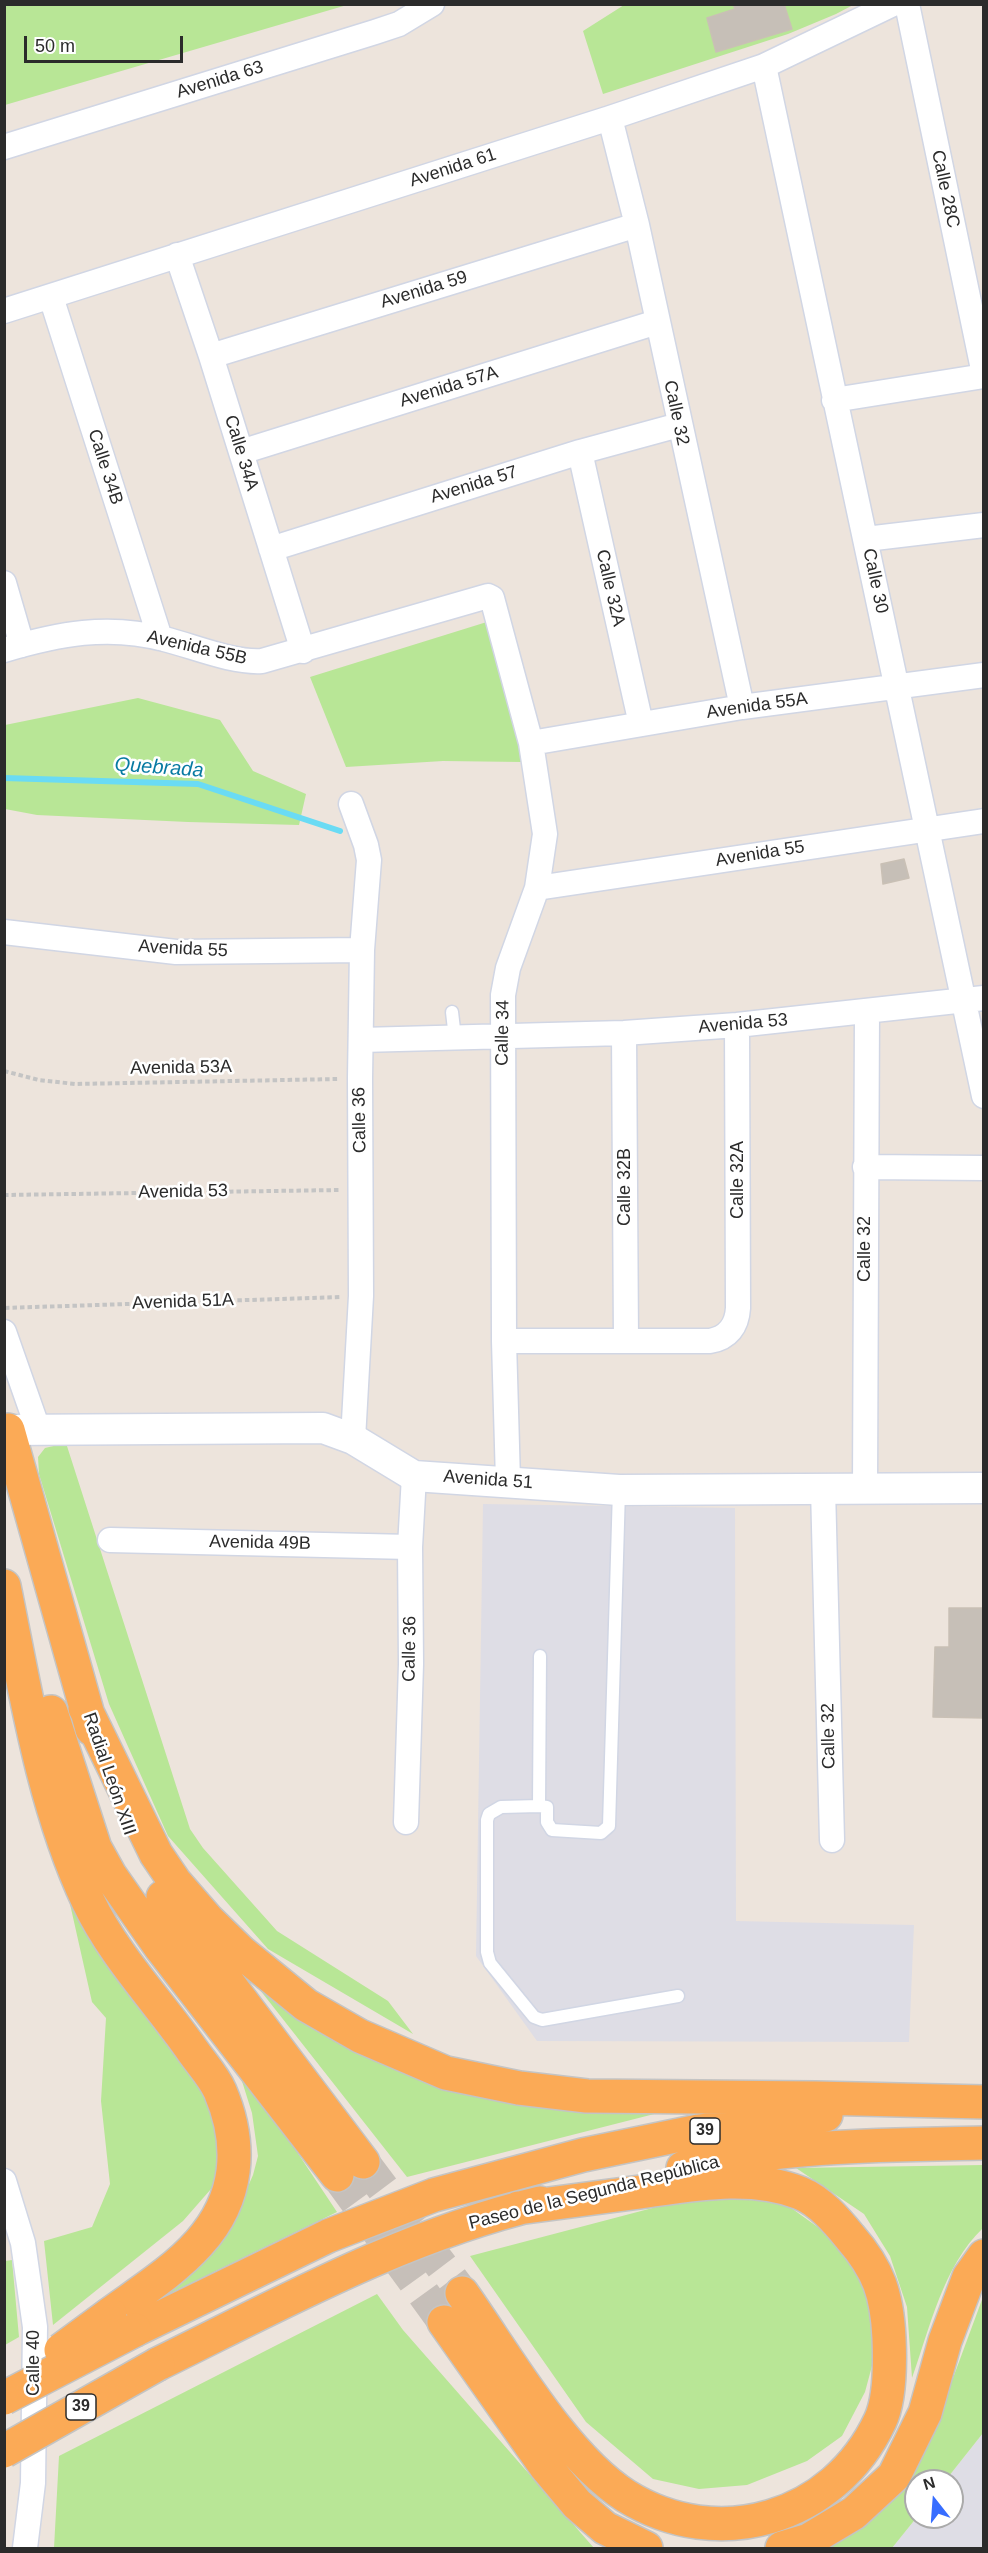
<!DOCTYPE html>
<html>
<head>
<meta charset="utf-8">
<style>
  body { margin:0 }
  #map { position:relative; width:988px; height:2553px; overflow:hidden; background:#ede4dc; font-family:Arial,sans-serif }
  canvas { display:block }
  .frame { position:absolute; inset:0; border:6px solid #2b2b2b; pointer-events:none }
  .north { position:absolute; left:904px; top:2469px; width:60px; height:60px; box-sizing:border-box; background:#fff; border:2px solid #aaa; border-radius:50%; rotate:343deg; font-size:16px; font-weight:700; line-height:24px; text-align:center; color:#2b2b2b }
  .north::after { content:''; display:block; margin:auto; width:21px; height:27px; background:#376dff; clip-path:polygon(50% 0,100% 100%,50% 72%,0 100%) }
  .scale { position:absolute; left:24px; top:36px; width:159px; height:27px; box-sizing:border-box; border:3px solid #2b2b2b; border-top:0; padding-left:8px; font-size:18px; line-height:21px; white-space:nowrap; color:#2b2b2b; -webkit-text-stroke:4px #fff; paint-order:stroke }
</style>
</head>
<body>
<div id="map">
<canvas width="988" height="2553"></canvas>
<div class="frame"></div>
<div class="north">N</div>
<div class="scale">50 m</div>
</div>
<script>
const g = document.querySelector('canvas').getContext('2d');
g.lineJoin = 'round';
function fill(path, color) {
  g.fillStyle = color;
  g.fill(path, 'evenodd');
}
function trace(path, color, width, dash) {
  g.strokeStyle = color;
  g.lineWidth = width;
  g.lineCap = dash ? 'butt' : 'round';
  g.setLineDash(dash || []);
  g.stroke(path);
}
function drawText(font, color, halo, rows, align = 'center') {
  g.font = font + ' Arial,sans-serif';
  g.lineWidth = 5;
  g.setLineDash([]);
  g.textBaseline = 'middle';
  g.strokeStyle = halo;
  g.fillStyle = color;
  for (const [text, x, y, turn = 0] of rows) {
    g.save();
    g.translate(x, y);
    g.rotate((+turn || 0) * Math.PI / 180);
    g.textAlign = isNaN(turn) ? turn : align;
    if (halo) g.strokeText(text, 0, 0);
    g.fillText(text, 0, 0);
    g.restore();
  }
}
fill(new Path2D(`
  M 483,1504 L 735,1508 L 736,1921 L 914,1925 L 909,2042 L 537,2041 L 476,1956 Z
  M 983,2433 L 983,2548 L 892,2548 L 917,2517 L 952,2517 L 952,2481 L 945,2481 Z`), '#dedde5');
fill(new Path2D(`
  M 5,4 L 347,4 L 347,5 L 5,105 Z
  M 624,5 L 733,5 L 735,9 L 707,18 L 716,51 L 792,29 L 784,5 L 853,5 L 836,14 L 788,34 L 603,94 L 583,31 Z
  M 490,621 L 516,721 L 522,762 L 443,761 L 346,767 L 310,677 Z
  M 138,698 L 220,720 L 253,771 L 306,794 L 299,825 L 188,822 L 37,815 L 5,809 L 5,725 Z
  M 66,1443 L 190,1829 L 203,1848 L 277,1931 L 388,2001 L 413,2034 L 268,1949 L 168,1836 L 109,1704 L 39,1474 L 38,1457 L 45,1448 Z
  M 70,1904 L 94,1941 L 177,2049 L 215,2115 L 224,2162 L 211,2189 L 183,2221 L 53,2325 L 44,2241 L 92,2227 L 110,2184 L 101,2101 L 106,2018 L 92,2002 Z
  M 238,1962 L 359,2052 L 670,2110 L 407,2177 Z
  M 235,2059 L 337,2212 L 132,2312 L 235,2216 L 253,2175 L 258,2156 L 252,2113 Z
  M 983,2165 L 983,2228 C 943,2266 930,2328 912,2378 L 907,2307 L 890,2256 L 864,2214 L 796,2168 Z
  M 741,2195 L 787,2205 L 826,2233 L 852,2265 L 867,2294 L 876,2351 L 865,2392 L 842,2436 L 807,2461 L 747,2485 L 699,2489 L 653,2479 L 586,2422 L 470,2256 L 683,2200 Z
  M 12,2260 L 19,2337 L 5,2345 L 5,2261 Z
  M 377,2294 L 403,2330 L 594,2548 L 54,2548 L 59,2456 Z
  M 983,2297 L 983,2433 L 945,2481 L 916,2481 L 917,2517 L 892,2548 L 827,2548 L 936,2424 Z`), '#b8e696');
trace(new Path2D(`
  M 4,778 L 198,784 L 340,831`), '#6adbf4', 6);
const building = new Path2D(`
  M 733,4 L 784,4 L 792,29 L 716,52 L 707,18 L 735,9 Z
  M 904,859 L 909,878 L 883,884 L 881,864 Z
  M 949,1608 L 984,1608 L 984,1718 L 933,1717 L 935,1647 L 949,1647 Z`);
fill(building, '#c6bfb7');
trace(building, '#c9c0b5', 1.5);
trace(new Path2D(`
  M 363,2162 L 462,2293
  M 337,2175 L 444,2322`), '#c6bfb9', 33, [33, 16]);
const service = new Path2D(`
  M 452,1012 L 455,1038
  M 540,1656 L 539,1806 L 547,1807 L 547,1822 L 552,1830 L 601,1833 L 609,1826 L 619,1490
  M 539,1806 L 501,1807 L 489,1814 L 487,1820 L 487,1952 L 490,1963 L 534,2017 L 542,2020 L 678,1996`);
const minor = new Path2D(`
  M 907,4 L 984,374
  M 764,66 L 984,1096
  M 610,118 L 637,225 L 742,707
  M 4,147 L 375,32 L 399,24 L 432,4
  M 177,255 L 211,356 L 303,651
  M 51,297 L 160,638
  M 4,311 L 610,118 L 764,66 L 893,4
  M 211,356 L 637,225
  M 834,400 L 984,376
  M 241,452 L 657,322
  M 580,452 L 641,724
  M 866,539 L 984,525
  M 271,549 L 580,452 L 679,425
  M 4,583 L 22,645
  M 4,650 C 58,634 108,624 164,639 C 193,646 232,663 262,661 L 488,596 L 492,598 L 531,743 L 545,834 L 537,888 L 508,968 L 503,995 L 504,1341 L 508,1481
  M 531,743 L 742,707 L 984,675
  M 351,804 L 366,845 L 369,860 L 362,950 L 360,1078 L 361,1296 L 353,1439
  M 537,888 L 984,821
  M 4,932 L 176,952 L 362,950
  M 624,1033 L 626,1340
  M 361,1040 L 624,1033 L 737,1025 L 984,998
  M 865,1167 L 984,1168
  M 4,1332 L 38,1429
  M 504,1341 L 710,1341 C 728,1338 737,1326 738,1308 L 737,1025
  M 823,1488 L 832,1840
  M 865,1488 L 867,1011
  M 110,1540 L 410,1547
  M 406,1822 L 411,1664 L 410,1547 L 414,1476
  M 4,2181 L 23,2243 L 35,2327 L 33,2483 L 25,2548`);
const tertiary = new Path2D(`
  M 4,1430 L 323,1428 L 353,1439 L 414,1476 L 619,1490 L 984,1488`);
const trunk = new Path2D(`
  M 8,1430 L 92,1729
  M 4,1586 C 25,1689 43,1806 88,1901 C 114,1956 158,2001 192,2050 C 201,2063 214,2077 220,2091 C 243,2145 239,2199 199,2243 C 174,2271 140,2292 110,2314
  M 85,1708 L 156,1854 L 175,1882 L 208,1920 L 241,1952 L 306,2005 L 360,2036 L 446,2073 L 519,2088 L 587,2096 L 816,2098 L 984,2102
  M 51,1712 L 95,1848 L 110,1875 L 161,1948 L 337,2175
  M 163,1897 L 363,2162
  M 683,2168 C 781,2145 883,2145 984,2143
  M 462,2293 C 506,2355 563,2456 626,2496 C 718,2553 834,2519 880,2421 C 890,2400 890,2361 889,2338 C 887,2295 879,2270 850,2237 C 837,2221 820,2201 800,2193 C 750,2173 691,2185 640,2192 C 599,2197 559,2203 518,2208
  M 444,2322 L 546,2467 L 577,2504 L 605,2528 L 646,2548
  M 135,2330 L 328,2236 L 434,2195 L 583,2155 L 699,2131 L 826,2115
  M 158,2364 C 282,2303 405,2235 540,2203
  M 782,2548 L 809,2540 L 854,2513 L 894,2476 L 925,2413 L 945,2341 L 969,2277 L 984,2256`);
trace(service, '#d1d6e4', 15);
trace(minor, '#d1d6e4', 27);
trace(tertiary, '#d1d6e4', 33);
trace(trunk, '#c4c4c4', 36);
trace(new Path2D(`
  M 4,1071 L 39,1080 L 75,1084 L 338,1079
  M 4,1195 L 340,1190
  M 5,1308 L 340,1297`), '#c4c4c4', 4, [4.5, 3]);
trace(service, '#fff', 12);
trace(minor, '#fff', 24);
trace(tertiary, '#fff', 30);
trace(trunk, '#fbaa56', 33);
const trunkBridge = new Path2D(`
  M 61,2350 L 110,2314
  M 4,2398 L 135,2330
  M 4,2451 L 158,2364`);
trace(trunkBridge, '#c4c4c4', 36, []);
trace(trunkBridge, '#fbaa56', 33);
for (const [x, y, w] of [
  [705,2131,30],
  [81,2407,30]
]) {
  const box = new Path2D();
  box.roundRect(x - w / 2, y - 13, w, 26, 4.5);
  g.fillStyle = '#fff';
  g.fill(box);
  trace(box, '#2b2b2b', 1.5);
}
drawText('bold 16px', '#2b2b2b', null, [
  ["39",705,2131],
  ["39",81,2407]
]);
drawText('18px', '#2b2b2b', '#fff', [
  ["Avenida 63",220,80,-17],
  ["Avenida 61",453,168,-18],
  ["Calle 28C",945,189,78],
  ["Avenida 59",424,290,-17],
  ["Avenida 57A",449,387,-17],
  ["Calle 32",676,413,78],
  ["Calle 34A",241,453,73],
  ["Calle 34B",105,467,72],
  ["Avenida 57",474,485,-17],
  ["Calle 30",875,581,78],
  ["Calle 32A",610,588,77],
  ["Avenida 55B",197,648,13],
  ["Avenida 55A",757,706,-8],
  ["Avenida 55",760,854,-9],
  ["Avenida 55",183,949,3],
  ["Avenida 53",743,1024,-5],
  ["Calle 34",503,1033,-89],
  ["Avenida 53A",181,1068,-1],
  ["Calle 36",360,1120,-91],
  ["Calle 32A",738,1180,-90],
  ["Calle 32B",625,1187,-90],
  ["Avenida 53",183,1192,-1],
  ["Calle 32",865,1249,-90],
  ["Avenida 51A",183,1302,-2],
  ["Avenida 51",488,1480,4],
  ["Avenida 49B",260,1543,1],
  ["Calle 36",410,1649,-89],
  ["Calle 32",829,1736,-91],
  ["Radial León XIII",109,1774,71],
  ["Paseo de la Segunda República",594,2193,-14],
  ["Calle 40",34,2363,-90]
]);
drawText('italic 20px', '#077aa2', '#fff', [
  ["Quebrada",159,768,4]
]);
</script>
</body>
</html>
